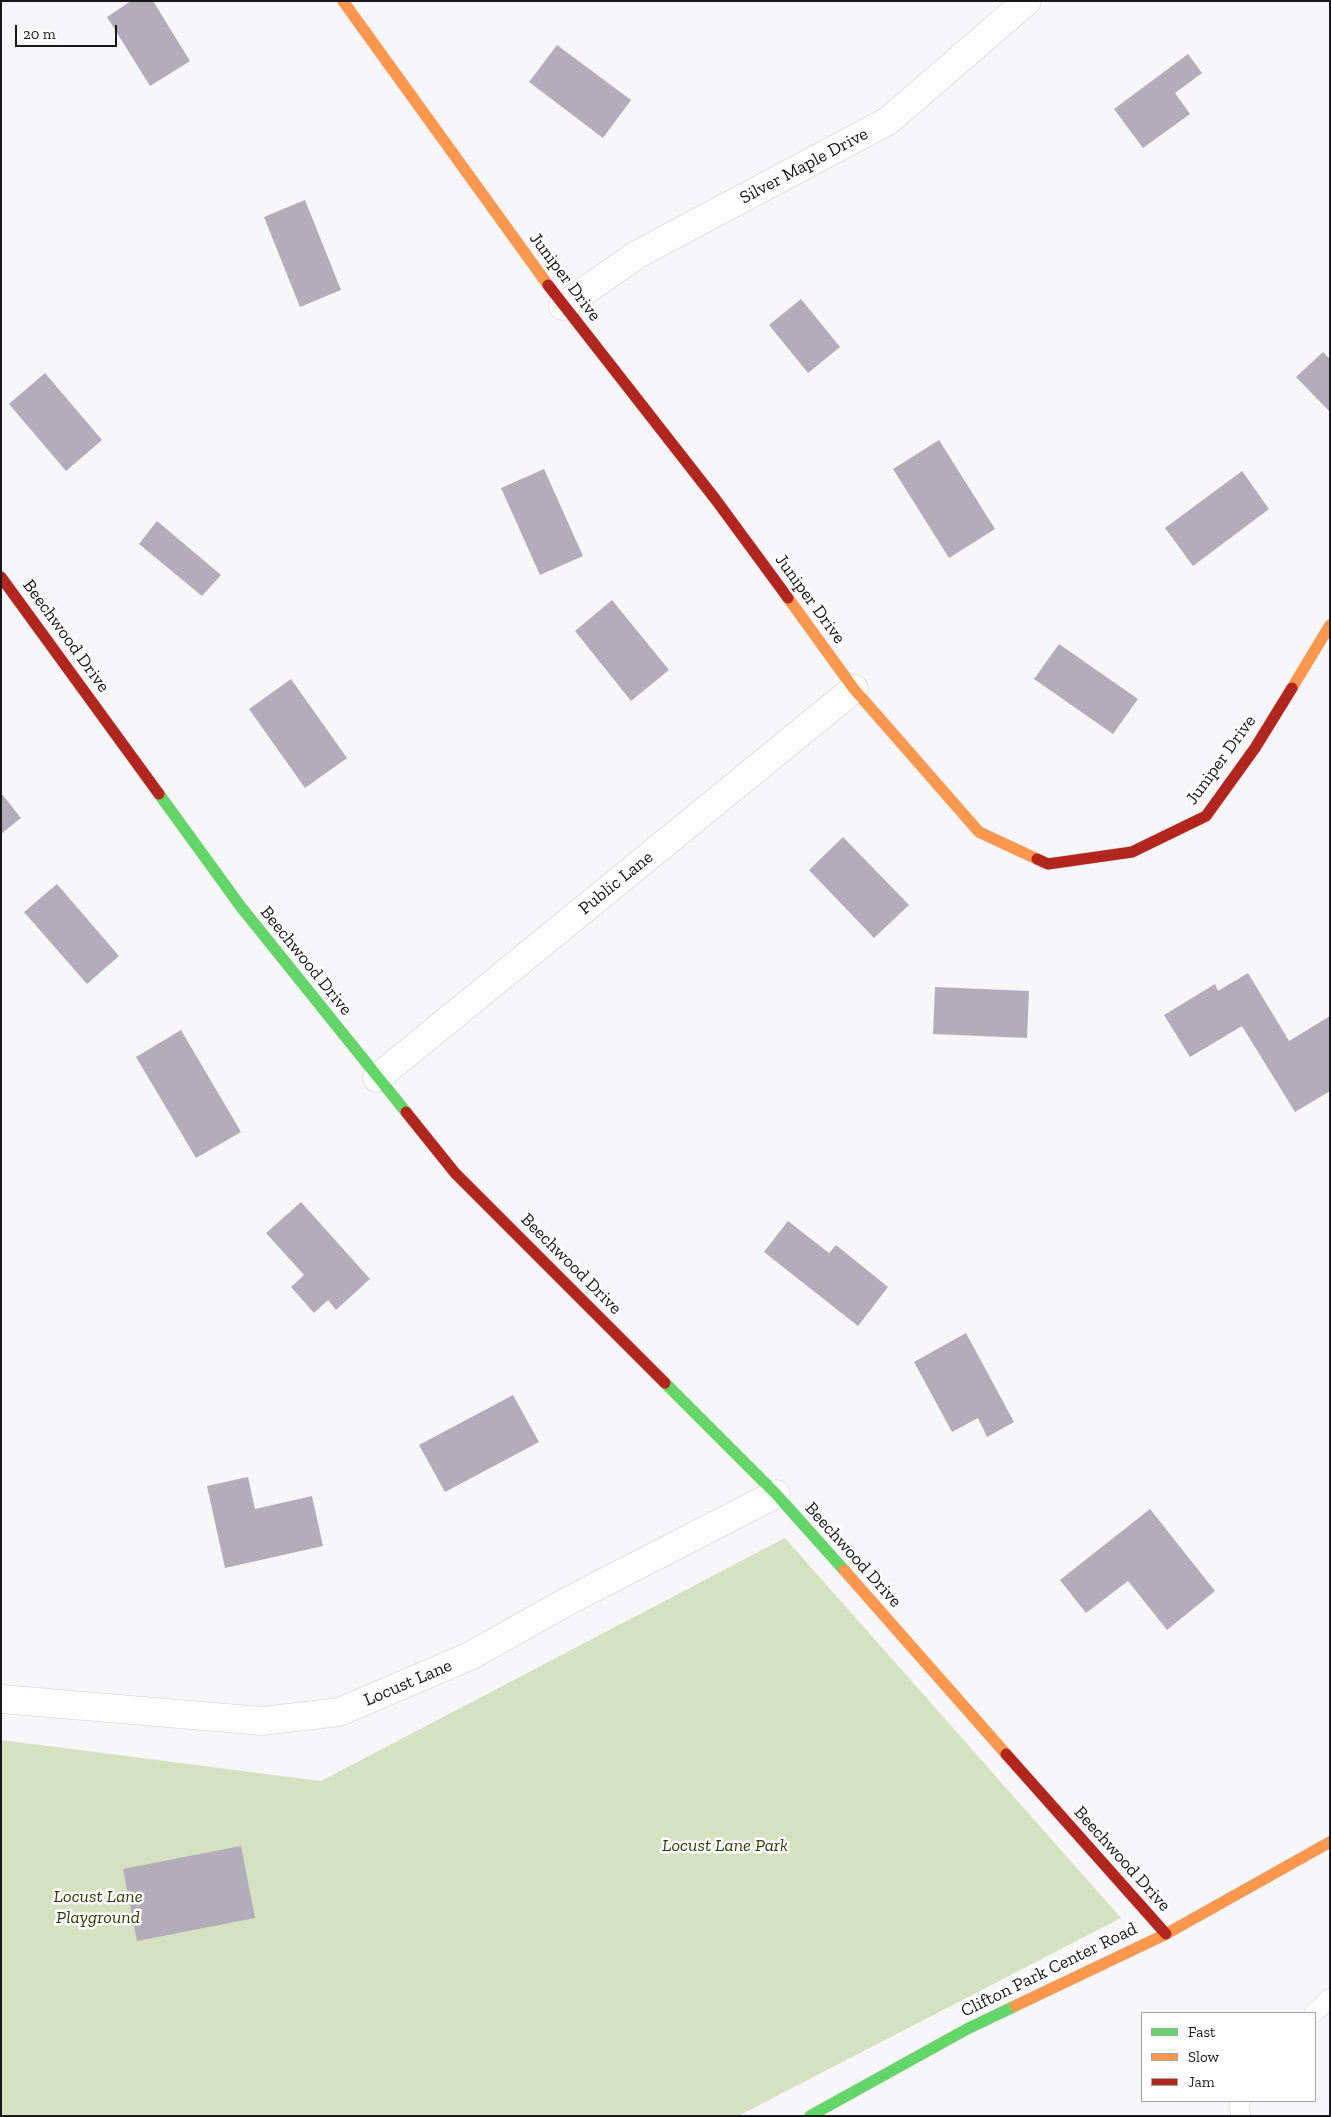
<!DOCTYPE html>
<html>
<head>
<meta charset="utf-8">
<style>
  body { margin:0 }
  #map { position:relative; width:1331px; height:2117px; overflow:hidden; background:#f7f6f9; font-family:"Zilla Slab",serif }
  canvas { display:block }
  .frame { position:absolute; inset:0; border:2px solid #181719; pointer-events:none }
  .legend { position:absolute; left:1141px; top:2012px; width:175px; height:90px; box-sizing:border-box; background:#fff; border:1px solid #a3a2a3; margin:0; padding:6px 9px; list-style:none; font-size:15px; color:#181719 }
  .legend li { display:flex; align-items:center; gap:10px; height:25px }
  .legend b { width:25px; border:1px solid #a3a2a3 }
  .scale { position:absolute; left:15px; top:25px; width:102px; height:22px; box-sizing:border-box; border:2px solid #181719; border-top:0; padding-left:6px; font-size:15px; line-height:18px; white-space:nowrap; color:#181719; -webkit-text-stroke:4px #fff; paint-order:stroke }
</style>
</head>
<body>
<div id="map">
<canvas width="1331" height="2117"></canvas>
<div class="frame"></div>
<ul class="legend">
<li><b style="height:6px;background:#63d668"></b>Fast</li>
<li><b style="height:6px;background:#ff974d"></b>Slow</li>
<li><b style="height:6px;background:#b3261e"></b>Jam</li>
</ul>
<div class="scale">20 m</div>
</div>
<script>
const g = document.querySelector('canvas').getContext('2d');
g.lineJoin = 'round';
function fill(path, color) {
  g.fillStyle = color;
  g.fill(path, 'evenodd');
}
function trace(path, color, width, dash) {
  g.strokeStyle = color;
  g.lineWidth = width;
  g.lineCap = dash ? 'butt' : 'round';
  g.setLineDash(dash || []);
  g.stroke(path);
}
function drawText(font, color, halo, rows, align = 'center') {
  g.font = font + ' "Zilla Slab",serif';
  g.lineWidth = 5;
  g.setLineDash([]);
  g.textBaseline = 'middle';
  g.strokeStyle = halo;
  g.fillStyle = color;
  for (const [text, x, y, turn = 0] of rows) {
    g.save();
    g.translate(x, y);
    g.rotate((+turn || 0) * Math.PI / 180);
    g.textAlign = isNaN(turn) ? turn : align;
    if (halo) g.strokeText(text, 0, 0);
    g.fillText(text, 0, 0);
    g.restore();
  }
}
fill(new Path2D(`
  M 785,1538 L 1121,1918 L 738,2116 L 1,2116 L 1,1740 L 321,1781 Z`), '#d6e1c2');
fill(new Path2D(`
  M 131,1 L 153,1 L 190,61 L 150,86 L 107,17 Z
  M 557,45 L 631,100 L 603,138 L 529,82 Z
  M 1188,54 L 1202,73 L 1175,93 L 1190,114 L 1143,148 L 1114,109 Z
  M 305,200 L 341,290 L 300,307 L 264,217 Z
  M 801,299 L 840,347 L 808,373 L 769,325 Z
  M 1323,352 L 1330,359 L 1330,412 L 1296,377 Z
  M 45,373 L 102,440 L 66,471 L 9,404 Z
  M 939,440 L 995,529 L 949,558 L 893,469 Z
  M 544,469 L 583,556 L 540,575 L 501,488 Z
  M 1242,471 L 1269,509 L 1193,566 L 1165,528 Z
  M 157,521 L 221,575 L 202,596 L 139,544 Z
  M 612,600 L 669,670 L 631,701 L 575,631 Z
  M 1059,644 L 1138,699 L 1113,734 L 1034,679 Z
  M 291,679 L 347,758 L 305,788 L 249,709 Z
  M 1,793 L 21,818 L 1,834 Z
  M 843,837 L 909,905 L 874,938 L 809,870 Z
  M 57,884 L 119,956 L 87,984 L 24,912 Z
  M 1248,973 L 1289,1041 L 1330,1016 L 1330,1091 L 1295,1112 L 1242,1026 L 1190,1057 L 1164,1015 L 1215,984 L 1218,991 Z
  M 935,987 L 1029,991 L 1027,1038 L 933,1034 Z
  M 181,1030 L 241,1132 L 196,1158 L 136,1057 Z
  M 301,1202 L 370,1279 L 336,1310 L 328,1300 L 314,1313 L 291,1287 L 304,1275 L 266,1233 Z
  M 788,1221 L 829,1253 L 836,1245 L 888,1287 L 858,1326 L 764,1252 Z
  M 966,1333 L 1014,1422 L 987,1437 L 978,1418 L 952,1432 L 914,1362 Z
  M 513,1395 L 539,1442 L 445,1492 L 419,1445 Z
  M 248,1477 L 255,1509 L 312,1496 L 323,1546 L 225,1568 L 207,1486 Z
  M 1150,1509 L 1215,1591 L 1167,1630 L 1128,1581 L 1086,1613 L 1060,1580 Z
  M 241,1846 L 255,1918 L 137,1941 L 123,1869 Z`), '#b2adb9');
const lane = new Path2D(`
  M 1314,2013 L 1330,1998
  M 1241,2116 L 1239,2107 L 1241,2101`);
const street = new Path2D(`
  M 563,306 L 638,254 L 888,121 L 1027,1
  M 377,1078 L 854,689
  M 1,1699 L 262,1721 L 339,1712 L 470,1656 L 568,1601 L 776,1494`);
const fast = new Path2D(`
  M 159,794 L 241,907 L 406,1112
  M 665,1383 L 776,1494 L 844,1570
  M 810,2116 L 967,2029 L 1015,2006`);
const slow = new Path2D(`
  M 343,1 L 548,285
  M 788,598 L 854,689 L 979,832 L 1037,859
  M 1292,688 L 1330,625
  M 844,1570 L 1006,1754
  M 1015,2006 L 1166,1934 L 1330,1842`);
const jam = new Path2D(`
  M 548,285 L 716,500 L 788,598
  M 1,577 L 159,794
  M 1037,859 L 1048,864 L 1132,852 L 1206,816 L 1255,748 L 1292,688
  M 406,1112 L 455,1173 L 665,1383
  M 1006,1754 L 1166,1934`);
trace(lane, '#cdccce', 20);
trace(street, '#cdccce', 29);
trace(fast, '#cdccce', 12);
trace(slow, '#cdccce', 12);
trace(jam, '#cdccce', 12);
trace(lane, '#fefefe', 19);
trace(street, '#fefefe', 28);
trace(fast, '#63d668', 11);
trace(slow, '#ff974d', 11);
trace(jam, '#b3261e', 11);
drawText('18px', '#181719', '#fff', [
  ["Silver Maple Drive",804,166,-28],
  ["Juniper Drive",565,277,53],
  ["Juniper Drive",810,599,54],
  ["Beechwood Drive",66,636,54],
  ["Juniper Drive",1221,760,-54],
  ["Public Lane",616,883,-39],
  ["Beechwood Drive",306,961,51],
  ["Beechwood Drive",571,1264,45],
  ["Beechwood Drive",853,1555,48],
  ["Locust Lane",408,1683,-23],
  ["Beechwood Drive",1122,1859,48],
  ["Clifton Park Center Road",1049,1970,-26]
]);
drawText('italic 18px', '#2e3b09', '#fff', [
  ["Locust Lane Park",725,1846],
  ["Locust Lane",98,1897],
  ["Playground",98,1918]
]);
</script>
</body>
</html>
